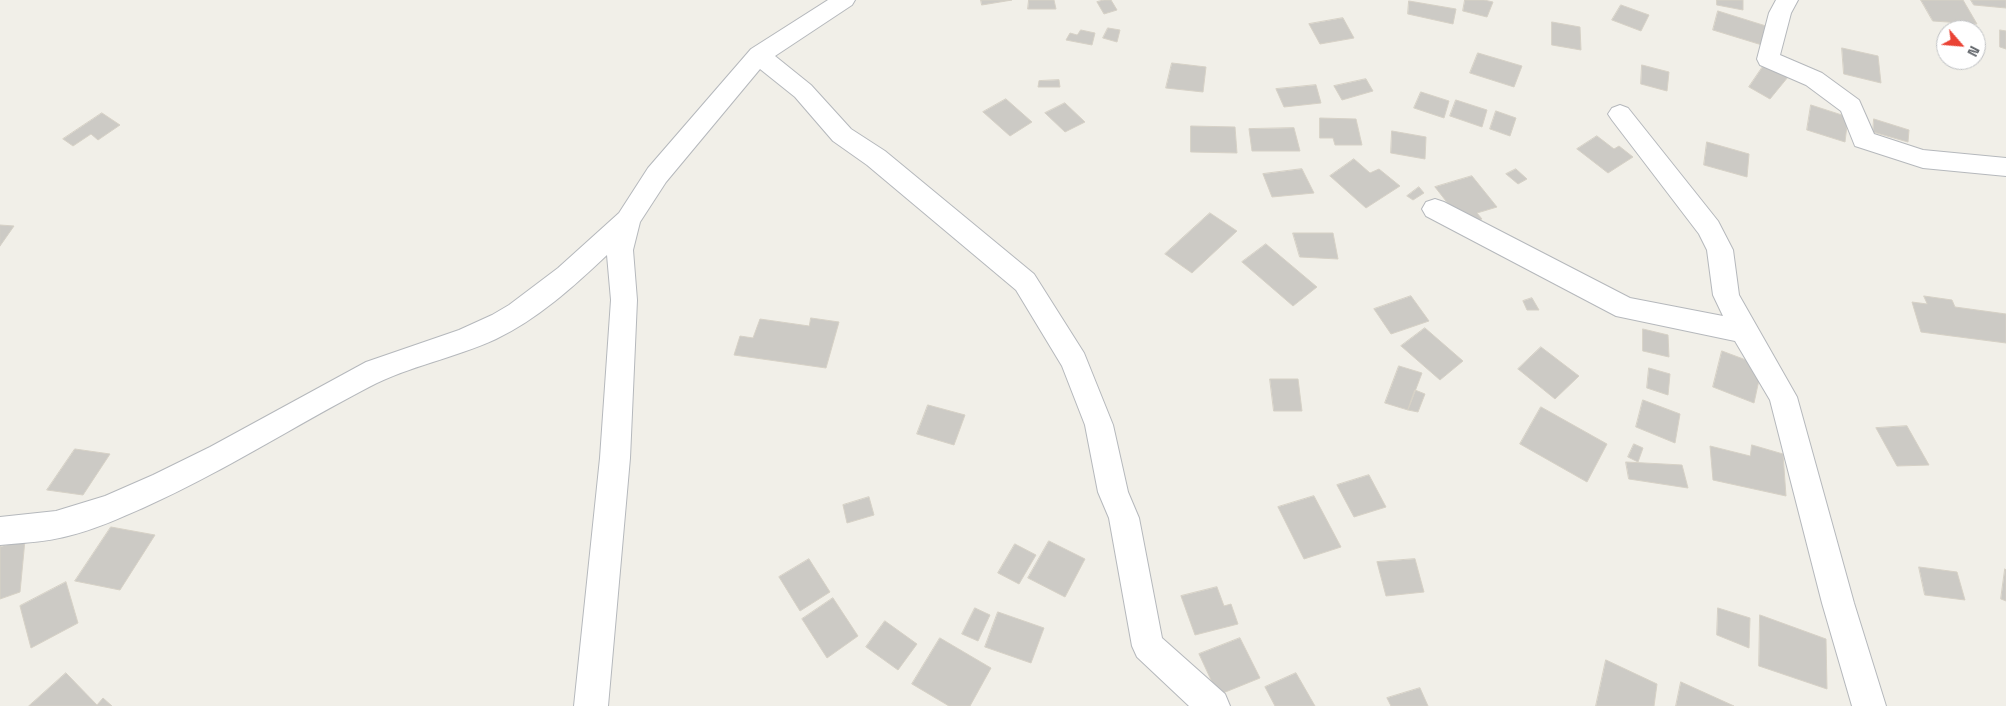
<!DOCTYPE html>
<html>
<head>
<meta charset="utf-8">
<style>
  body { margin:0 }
  #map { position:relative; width:2006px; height:706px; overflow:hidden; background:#f1efe8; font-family:"Space Grotesk",sans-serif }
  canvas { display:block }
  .north { position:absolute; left:1936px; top:20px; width:50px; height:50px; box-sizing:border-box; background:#fff; border:1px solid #bfc1c3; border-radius:50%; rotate:117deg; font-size:14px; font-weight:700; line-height:20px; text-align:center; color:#5f6368 }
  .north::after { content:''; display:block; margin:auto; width:18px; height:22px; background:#ea4335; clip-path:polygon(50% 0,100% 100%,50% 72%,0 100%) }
</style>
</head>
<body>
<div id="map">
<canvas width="2006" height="706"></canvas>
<div class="north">N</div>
</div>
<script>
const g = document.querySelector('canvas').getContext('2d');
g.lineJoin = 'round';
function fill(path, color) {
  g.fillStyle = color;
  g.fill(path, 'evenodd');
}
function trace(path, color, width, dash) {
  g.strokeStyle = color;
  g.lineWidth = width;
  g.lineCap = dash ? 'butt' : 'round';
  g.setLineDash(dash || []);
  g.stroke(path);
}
const building = new Path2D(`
  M 981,0 L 1012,0 L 982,5 Z
  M 1029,0 L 1054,0 L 1056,9 L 1028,9 Z
  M 1104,0 L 1111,0 L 1117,10 L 1104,14 L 1097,2 Z
  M 1465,0 L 1484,0 L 1493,2 L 1487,17 L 1463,11 Z
  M 1717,0 L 1743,0 L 1743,10 L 1717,5 Z
  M 1921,0 L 1963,0 L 1977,24 L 1933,21 Z
  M 1971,0 L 2006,0 L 2006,8 L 1974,5 Z
  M 1409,1 L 1456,9 L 1453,24 L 1408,14 Z
  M 1621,5 L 1649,15 L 1641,31 L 1612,20 Z
  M 1718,11 L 1766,26 L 1762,45 L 1713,30 Z
  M 1343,18 L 1354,38 L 1320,44 L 1309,24 Z
  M 1552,22 L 1580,27 L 1581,50 L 1552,45 Z
  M 1108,28 L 1120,30 L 1117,42 L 1103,38 Z
  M 1081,30 L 1095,33 L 1092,45 L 1066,40 L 1070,33 L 1077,35 Z
  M 2000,30 L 2006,31 L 2006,49 L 2000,47 Z
  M 1842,48 L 1878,56 L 1881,83 L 1844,74 Z
  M 1478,53 L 1522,66 L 1514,87 L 1470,73 Z
  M 1172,63 L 1206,67 L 1203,92 L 1166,88 Z
  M 1642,65 L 1669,72 L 1667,91 L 1641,84 Z
  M 1764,65 L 1788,77 L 1770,99 L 1749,87 Z
  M 1366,79 L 1373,91 L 1342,100 L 1334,86 Z
  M 1059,80 L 1060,87 L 1038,87 L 1039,81 Z
  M 1316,85 L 1321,103 L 1284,107 L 1276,89 Z
  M 1421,92 L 1449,101 L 1444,118 L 1414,108 Z
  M 1006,99 L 1032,122 L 1010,136 L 983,112 Z
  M 1456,100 L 1487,110 L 1482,127 L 1450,116 Z
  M 1065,103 L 1085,122 L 1065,132 L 1045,113 Z
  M 1811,105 L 1848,117 L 1845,142 L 1807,130 Z
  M 1496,111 L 1516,118 L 1510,136 L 1490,129 Z
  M 102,113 L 120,125 L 98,140 L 91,134 L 73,146 L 63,139 Z
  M 1320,118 L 1356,119 L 1362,145 L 1335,145 L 1333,138 L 1320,138 Z
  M 1874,119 L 1909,130 L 1908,142 L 1873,132 Z
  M 1191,126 L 1235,127 L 1237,153 L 1191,152 Z
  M 1294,128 L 1300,151 L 1252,151 L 1249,129 Z
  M 1392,131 L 1426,137 L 1425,159 L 1391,153 Z
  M 1597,136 L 1614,149 L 1619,146 L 1633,157 L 1608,173 L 1577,149 Z
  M 1707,142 L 1749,154 L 1747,177 L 1704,165 Z
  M 1354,159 L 1370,173 L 1379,169 L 1400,186 L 1366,208 L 1330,176 Z
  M 1302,169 L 1314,193 L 1272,197 L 1263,174 Z
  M 1516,169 L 1527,179 L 1518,184 L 1506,174 Z
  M 1472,176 L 1497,207 L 1477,213 L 1482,219 L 1464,224 L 1435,187 Z
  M 1419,187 L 1424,193 L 1413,200 L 1407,196 Z
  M 1210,213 L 1237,231 L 1192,273 L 1165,254 Z
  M 0,225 L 14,226 L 0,246 Z
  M 1293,233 L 1333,233 L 1338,259 L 1300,257 Z
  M 1266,244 L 1317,287 L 1293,306 L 1242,262 Z
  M 1411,296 L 1429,321 L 1391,334 L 1374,309 Z
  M 1924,296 L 1952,300 L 1955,307 L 2006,314 L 2006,343 L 1921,332 L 1912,302 L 1927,304 Z
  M 1532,298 L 1539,310 L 1527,310 L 1523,301 Z
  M 811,318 L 839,322 L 826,368 L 734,355 L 740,336 L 753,338 L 760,319 L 809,326 Z
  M 1425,328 L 1463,361 L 1440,380 L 1401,346 Z
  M 1643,329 L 1668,335 L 1669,357 L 1643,351 Z
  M 1541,347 L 1579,376 L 1555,399 L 1518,369 Z
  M 1722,351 L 1762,366 L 1754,403 L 1713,387 Z
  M 1399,366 L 1422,373 L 1408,410 L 1385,403 Z
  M 1649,368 L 1670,374 L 1668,395 L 1647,388 Z
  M 1270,379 L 1298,379 L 1302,411 L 1274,411 Z
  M 1415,390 L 1425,394 L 1418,412 L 1408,410 Z
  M 1643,400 L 1680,414 L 1675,443 L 1636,427 Z
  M 928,405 L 965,415 L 954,445 L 917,434 Z
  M 1541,407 L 1607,444 L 1587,482 L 1520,444 Z
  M 1907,426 L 1929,465 L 1897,466 L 1876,428 Z
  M 1634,444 L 1643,448 L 1638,462 L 1628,457 Z
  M 1752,445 L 1783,454 L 1786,496 L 1713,480 L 1710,446 L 1750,456 Z
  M 75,449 L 110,454 L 83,495 L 47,490 Z
  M 1626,462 L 1682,465 L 1688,488 L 1629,479 Z
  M 1369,475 L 1386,507 L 1354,517 L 1337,485 Z
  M 1314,496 L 1341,547 L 1304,559 L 1278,507 Z
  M 869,497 L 874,515 L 847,523 L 843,505 Z
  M 111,527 L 155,535 L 120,590 L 75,581 Z
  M 25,540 L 20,592 L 0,599 L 0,547 Z
  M 1049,541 L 1085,559 L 1065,597 L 1028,578 Z
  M 1015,544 L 1036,555 L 1019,584 L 998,573 Z
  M 809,559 L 830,592 L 800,611 L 779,577 Z
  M 1415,559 L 1424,592 L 1386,596 L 1377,562 Z
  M 1919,567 L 1957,572 L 1965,600 L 1925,595 Z
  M 2005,569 L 2006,570 L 2006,601 L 2001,599 Z
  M 66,582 L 78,623 L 31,648 L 20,606 Z
  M 1217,587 L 1224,606 L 1231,604 L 1238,624 L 1195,635 L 1181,596 Z
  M 833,598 L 858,636 L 827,658 L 802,619 Z
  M 975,608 L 990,615 L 978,641 L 962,634 Z
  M 1718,608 L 1750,618 L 1749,648 L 1717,635 Z
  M 998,612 L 1044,628 L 1031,663 L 985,647 Z
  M 1760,615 L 1826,639 L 1827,689 L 1759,666 Z
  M 885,621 L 917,644 L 898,670 L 866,647 Z
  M 940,638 L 991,668 L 970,706 L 949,706 L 912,684 Z
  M 1240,638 L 1260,678 L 1218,695 L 1199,654 Z
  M 1606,660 L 1657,684 L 1654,706 L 1596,706 Z
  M 66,673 L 97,705 L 103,698 L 112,706 L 29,706 Z
  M 1296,673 L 1315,706 L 1275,706 L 1265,687 Z
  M 1681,682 L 1734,706 L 1676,706 Z
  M 1420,688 L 1428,706 L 1391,706 L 1387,698 Z`);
fill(building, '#cccac5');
trace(building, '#d6d1c6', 1);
const minor = new Path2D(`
  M 828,0 L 855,0 L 852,5 L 775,56 L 811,85 L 851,129 L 885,151 L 1034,274 L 1084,353 L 1113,425 L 1128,492 L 1139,518 L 1162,638 L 1225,694 L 1230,706 L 1189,706 L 1137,657 L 1132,646 L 1109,518 L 1098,492 L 1085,425 L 1062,366 L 1016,290 L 867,165 L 833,141 L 795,97 L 760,69 L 666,182 L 640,222 L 633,250 L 637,300 L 630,458 L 608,706 L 574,706 L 600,458 L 611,300 L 607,255 C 573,287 538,319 496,339 C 455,358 409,366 369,387 C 294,426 223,472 145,507 C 120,518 94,530 68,536 C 46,542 22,543 0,545 L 0,517 L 56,511 L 105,496 L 153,475 L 210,447 L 366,362 L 459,330 L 492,315 L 509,305 L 558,268 L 619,213 L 648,168 L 751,49 Z
  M 1776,0 L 1798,0 L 1791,13 L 1780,55 L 1822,73 L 1859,100 L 1874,134 L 1923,150 L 2006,158 L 2006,176 L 1923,168 L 1855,146 L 1841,111 L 1806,85 L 1760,65 L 1757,59 L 1769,13 Z
  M 1620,105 L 1628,108 L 1718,221 L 1733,250 L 1739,295 L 1797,397 L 1854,603 L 1886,706 L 1852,706 L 1822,603 L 1770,400 L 1735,341 L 1616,316 L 1426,216 L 1422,209 L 1426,202 L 1435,199 L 1444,202 L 1630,298 L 1723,316 L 1713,295 L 1707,250 L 1699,234 L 1612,120 L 1608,114 L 1612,108 Z`);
trace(minor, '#b5b8bc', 2);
fill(minor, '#fff');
</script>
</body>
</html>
